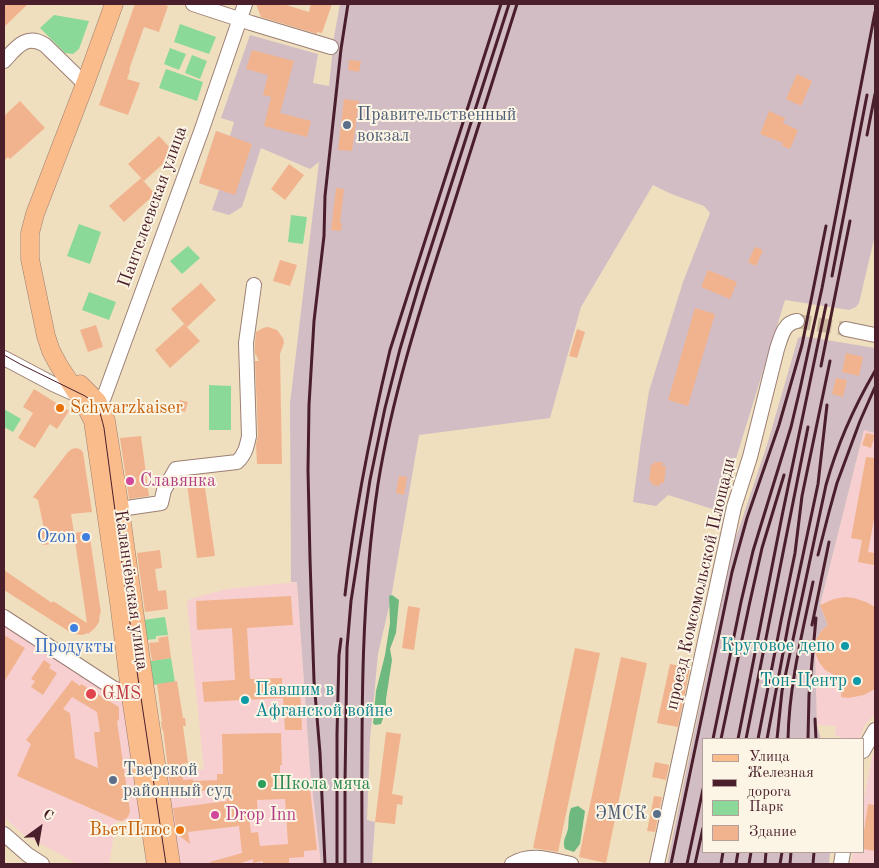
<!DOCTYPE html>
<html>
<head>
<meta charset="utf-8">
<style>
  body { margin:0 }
  #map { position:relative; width:879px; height:868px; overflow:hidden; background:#efdfbe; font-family:"Old Standard TT",serif }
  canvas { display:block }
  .frame { position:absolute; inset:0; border:5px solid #4a1f2b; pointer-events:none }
  .legend { position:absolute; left:702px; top:738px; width:162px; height:115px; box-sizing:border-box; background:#fcf5e5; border:1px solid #b59f9b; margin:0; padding:6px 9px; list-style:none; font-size:15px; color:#4a1f2b }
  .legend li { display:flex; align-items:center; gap:10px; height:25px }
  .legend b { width:25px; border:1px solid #b59f9b }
  .north { position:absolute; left:15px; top:803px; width:50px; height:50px; -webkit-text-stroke:4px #fcf5e5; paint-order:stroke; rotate:32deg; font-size:14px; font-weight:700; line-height:20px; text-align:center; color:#4a1f2b }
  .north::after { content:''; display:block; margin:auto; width:18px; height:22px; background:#4a1f2b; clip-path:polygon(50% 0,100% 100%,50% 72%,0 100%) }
</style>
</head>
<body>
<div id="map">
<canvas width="879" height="868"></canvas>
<div class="frame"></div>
<ul class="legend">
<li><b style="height:6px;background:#fabc8b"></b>Улица</li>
<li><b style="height:6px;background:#4a1f2b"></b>Железная дорога</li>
<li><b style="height:14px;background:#8ad999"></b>Парк</li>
<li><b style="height:14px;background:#f1b38e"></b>Здание</li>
</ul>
<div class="north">С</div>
</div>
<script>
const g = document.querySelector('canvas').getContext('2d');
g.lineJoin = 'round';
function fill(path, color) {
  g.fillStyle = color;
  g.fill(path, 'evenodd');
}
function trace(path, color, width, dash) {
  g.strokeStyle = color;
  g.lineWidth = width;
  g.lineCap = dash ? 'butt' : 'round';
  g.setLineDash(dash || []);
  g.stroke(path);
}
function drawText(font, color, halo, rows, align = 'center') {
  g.font = font + ' "Old Standard TT",serif';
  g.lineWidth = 4;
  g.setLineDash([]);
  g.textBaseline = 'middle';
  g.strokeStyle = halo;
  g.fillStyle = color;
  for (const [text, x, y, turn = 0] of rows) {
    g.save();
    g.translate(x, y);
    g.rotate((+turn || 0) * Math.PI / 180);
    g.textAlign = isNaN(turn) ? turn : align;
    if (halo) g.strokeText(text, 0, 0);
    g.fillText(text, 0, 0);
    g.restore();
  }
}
fill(new Path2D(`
  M 864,430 L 875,433 L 875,714 L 864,726 L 860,739 L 846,739 L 835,735 L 836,726 L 817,725 L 815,652 L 816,640 L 821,631 L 828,625 L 820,605 Z
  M 297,582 L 310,769 L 321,864 L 176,864 L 162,773 L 204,769 L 187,603 L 190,599 L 227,589 Z
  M 4,624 L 122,700 L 127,706 L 145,820 L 116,822 L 109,864 L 77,864 L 21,833 L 4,817 Z
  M 875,748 L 875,864 L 858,864 L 851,863 L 853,852 L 863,852 L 863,803 L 872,757 Z`), '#f7cfd0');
fill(new Path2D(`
  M 340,4 L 875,4 L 875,235 L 859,303 L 856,307 L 849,310 L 785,300 L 725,494 L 722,512 L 668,495 L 656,506 L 633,502 L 641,441 L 649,391 L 683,282 L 710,213 L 704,206 L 669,193 L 653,185 L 581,307 L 550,418 L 419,435 L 391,598 L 378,654 L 370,739 L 367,820 L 375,822 L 372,864 L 321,864 L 310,769 L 297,582 L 291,582 L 290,403 L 319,162 L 310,169 L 261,148 L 242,207 L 229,215 L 212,210 L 219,190 L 199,183 L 216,131 L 230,136 L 234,122 L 221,118 L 250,35 L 318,54 L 313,83 L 329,86 L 334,37 Z
  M 802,336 L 875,348 L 875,433 L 864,430 L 820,605 L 828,625 L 821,631 L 816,640 L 815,652 L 817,725 L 821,739 L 703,739 L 703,852 L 830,852 L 829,864 L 667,864 L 733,546 L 767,445 L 798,338 Z`), '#d2bdc5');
fill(new Path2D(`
  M 54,15 L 89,21 L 79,49 L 73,54 L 65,53 L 40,28 Z
  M 180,24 L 216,37 L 209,54 L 174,42 Z
  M 170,48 L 186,54 L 179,70 L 164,64 Z
  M 192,55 L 207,61 L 200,79 L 185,73 Z
  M 166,69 L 203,82 L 197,101 L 159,88 Z
  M 291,215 L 307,217 L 303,244 L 288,242 Z
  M 79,224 L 101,232 L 90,264 L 67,256 Z
  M 188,246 L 200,258 L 182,274 L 170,261 Z
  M 89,292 L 116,302 L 109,320 L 82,310 Z
  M 209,385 L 231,386 L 231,430 L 209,430 Z
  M 4,409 L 21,419 L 13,432 L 4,427 Z
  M 165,617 L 168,635 L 156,636 L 156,639 L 146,640 L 143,620 Z
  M 171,658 L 175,682 L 154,685 L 150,661 Z`), '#8ad999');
fill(new Path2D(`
  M 392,595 L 399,600 L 396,633 L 390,649 L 392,660 L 386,699 L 386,710 L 381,724 L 375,725 L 373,723 L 376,691 L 385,655 L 390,623 L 389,596 Z
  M 578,806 L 585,811 L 580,844 L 574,852 L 565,849 C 562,841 566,837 568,829 C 569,820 568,817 571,808 Z`), '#6fb981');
fill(new Path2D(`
  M 4,4 L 28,4 L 4,27 Z
  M 135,4 L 161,4 L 168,6 L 159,32 L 144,27 L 129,70 L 130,71 L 127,79 L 140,83 L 128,115 L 99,105 Z
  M 256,4 L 283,4 L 309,12 L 311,4 L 332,4 L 322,33 L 317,32 L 317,34 L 261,17 Z
  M 252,50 L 294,61 L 280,113 L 311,121 L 307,137 L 264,126 L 271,97 L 263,95 L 268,75 L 246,69 Z
  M 349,60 L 361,61 L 359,72 L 348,70 Z
  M 797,74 L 812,81 L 801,106 L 786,99 Z
  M 344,99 L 359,101 L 352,151 L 338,150 Z
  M 20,101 L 45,128 L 10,159 L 8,157 L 4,161 L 4,116 Z
  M 769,111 L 785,118 L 783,123 L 798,130 L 790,149 L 782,146 L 783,143 L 760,134 Z
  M 216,131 L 252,144 L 235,195 L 199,183 Z
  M 159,136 L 175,153 L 144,181 L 128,164 Z
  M 289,164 L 304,175 L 285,200 L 271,189 Z
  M 141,178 L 155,194 L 124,222 L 109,206 Z
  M 336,188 L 344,189 L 340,223 L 342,223 L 341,231 L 331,230 Z
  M 755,247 L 763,250 L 756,266 L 748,262 Z
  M 280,260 L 297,265 L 290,286 L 273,281 Z
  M 708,270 L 737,282 L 730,299 L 701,287 Z
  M 201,283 L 216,300 L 187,327 L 171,309 Z
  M 695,308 L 715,314 L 688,406 L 668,400 Z
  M 184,324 L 200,341 L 170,368 L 155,350 Z
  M 96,325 L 103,347 L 88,352 L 80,330 Z
  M 268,327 L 277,330 L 283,338 L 284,343 L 280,354 L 282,464 L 257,464 L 256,444 L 258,436 L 255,361 L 259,361 L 255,353 L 255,343 L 256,332 L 263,328 Z
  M 577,329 L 585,332 L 577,358 L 569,356 Z
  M 846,353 L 863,357 L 859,376 L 842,372 Z
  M 836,378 L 847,380 L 843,397 L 832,394 Z
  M 34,389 L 69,411 L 57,429 L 50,424 L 35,448 L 18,438 L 33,413 L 23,407 Z
  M 180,400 L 188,402 L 185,412 L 177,409 Z
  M 866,433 L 875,435 L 871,448 L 862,445 Z
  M 141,436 L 149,496 L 129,499 L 120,438 Z
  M 75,448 L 80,449 L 83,452 L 92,512 L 71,514 L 74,533 L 89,531 L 101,613 L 100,613 L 99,622 L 95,628 L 88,634 L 88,633 L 82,635 L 73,634 L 4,590 L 4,570 L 52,603 L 53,601 L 87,623 L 75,541 L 43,545 L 40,530 L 44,529 L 38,500 L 33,497 L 68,452 L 72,449 Z
  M 866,457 L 875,458 L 875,481 L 874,490 L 875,491 L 875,514 L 868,552 L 875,553 L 874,565 L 858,562 L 862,540 L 851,538 Z
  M 654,462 L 663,462 L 662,466 L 666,466 L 664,483 L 660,483 L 660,486 L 652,485 L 652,482 L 649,481 L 651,464 L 654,465 Z
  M 399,476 L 407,477 L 404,495 L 396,493 Z
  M 204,481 L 215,556 L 197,558 L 187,484 Z
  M 160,550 L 162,568 L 155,569 L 158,591 L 166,590 L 168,609 L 145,612 L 137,553 Z
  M 291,596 L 293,625 L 247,628 L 250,679 L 282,678 L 282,687 L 300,686 L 302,730 L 285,730 L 283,698 L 204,702 L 202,682 L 235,680 L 232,628 L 197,630 L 196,601 Z
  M 845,597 L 854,598 L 866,602 L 875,607 L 875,689 L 864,695 L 848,698 L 841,697 L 843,676 L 834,675 L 825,670 L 819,662 L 815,652 L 816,640 L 821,631 L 828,625 L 820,605 L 834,599 Z
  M 408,606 L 420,608 L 414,650 L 402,648 Z
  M 4,635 L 25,648 L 4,682 Z
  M 168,636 L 171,658 L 152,661 L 149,643 L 159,642 L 158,638 Z
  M 575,648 L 600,653 L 558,852 L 533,848 Z
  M 621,657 L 647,663 L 606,863 L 579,857 Z
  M 44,660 L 51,665 L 49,668 L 57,673 L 43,695 L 31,687 L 35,681 L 31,679 Z
  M 670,664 L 690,668 L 678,727 L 657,723 Z
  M 72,680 L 80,686 L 81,684 L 119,707 L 119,720 L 117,721 L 130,811 L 128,817 L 122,821 L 117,820 L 17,776 L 31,744 L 26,740 ZM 72,697 L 97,712 L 100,732 L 94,732 L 98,768 L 75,758 L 70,713 L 63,709 Z
  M 177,681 L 183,718 L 185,718 L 186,726 L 183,726 L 188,763 L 182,764 L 183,780 L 193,779 L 193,781 L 217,780 L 217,774 L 223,774 L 222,734 L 281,733 L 282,765 L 280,765 L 280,788 L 310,788 L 317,850 L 304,851 L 304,857 L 289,858 L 289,864 L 263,864 L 263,861 L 253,863 L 253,859 L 238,864 L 211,864 L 210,862 L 242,853 L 239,826 L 188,832 L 190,844 L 177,834 L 173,808 L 227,801 L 226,789 L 171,793 L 163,729 L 162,730 L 161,722 L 162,722 L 157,684 ZM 285,799 L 288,844 L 260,846 L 258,832 L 251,833 L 249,815 L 258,814 L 257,800 Z
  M 386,732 L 401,734 L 392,794 L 403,796 L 402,805 L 397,804 L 395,824 L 375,822 Z
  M 655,762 L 669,765 L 666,780 L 652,777 Z
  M 654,796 L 662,797 L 655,832 L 647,831 Z
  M 868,804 L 875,805 L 875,851 L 863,849 L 863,838 Z`), '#f1b38e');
trace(new Path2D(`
  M 797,321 L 846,329`), '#ceb9a1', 14, [14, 7]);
const minor = new Path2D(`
  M 193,4 L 251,23 L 331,47
  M 4,61 C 16,48 26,33 45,45 L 85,84
  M 846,329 L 875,335
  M 4,358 L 53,384 L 93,402 L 97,401 L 104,397 L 202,129 L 245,4
  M 120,509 L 161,503 L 164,490 L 176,469 L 237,462 C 245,455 247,446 249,436 L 246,343 L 254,285
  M 4,617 L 113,688 L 121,691 L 139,690
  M 863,751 L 875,730
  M 4,834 L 28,855 L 42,864
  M 512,864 C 531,852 551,860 571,864
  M 657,864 L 734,507 L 750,457 L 777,349 C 781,338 783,323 797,321
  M 841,864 L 843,852`);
const major = new Path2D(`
  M 114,4 L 85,84 L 35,214 L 30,233 L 30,259 L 46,336 L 51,351 L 58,364 L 88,411 L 93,421 L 119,602 L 130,691 L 156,864
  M 80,384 L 97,401 L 106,421 L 120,509 L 145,689 L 171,864`);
trace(minor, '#9c7f74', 16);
trace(major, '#9c7f74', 19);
trace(minor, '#fff', 14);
trace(major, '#fabc8b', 18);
trace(new Path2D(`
  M 4,355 L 20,364 L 85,396 C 99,405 100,412 104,428 L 132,638 L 166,864`), '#4a1f2b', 1);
trace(new Path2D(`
  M 867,135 L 875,94
  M 832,276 L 867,95
  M 821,366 L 850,221
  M 818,555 L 829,512 L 837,483 L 860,421 L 875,387
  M 345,595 C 354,512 371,430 390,350 L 501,4
  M 812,625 L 829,542
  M 815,719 L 816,739
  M 713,739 L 741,602 L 753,551 L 791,427 L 800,389 L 822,288 L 875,12
  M 721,739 L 749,606 L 762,548 L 784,475
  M 738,739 L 782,516 L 826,305
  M 746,739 L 808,427
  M 758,739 L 781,621 L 795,553 L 802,496 L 830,361
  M 767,739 L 789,621 L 818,484 L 827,405
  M 777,739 L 782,691 L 826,485 C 837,445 854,407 875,371
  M 788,739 C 789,686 802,634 813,582
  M 808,739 L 809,695 L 816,618
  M 325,864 L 320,753 L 314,681 L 310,559 L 308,470 L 309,405 L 314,321 L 324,236 L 325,196 L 341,49 L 348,4
  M 337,864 L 337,734 L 339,655 L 341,639
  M 345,864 L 345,783 L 347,648 L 351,601 L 370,480 L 385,408 L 400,349 L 419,285 L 509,4
  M 362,864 C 362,737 359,610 378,484 C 392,398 418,315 445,232 C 469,156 493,80 517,4
  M 671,864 L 732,572 L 747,518 L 779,425 L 802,345 L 826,226
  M 687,864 L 703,789
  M 695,864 L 703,828
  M 721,864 L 723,852
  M 736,864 L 738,852
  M 749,864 L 751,852
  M 765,864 L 766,852
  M 780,864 L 782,852
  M 790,864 L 791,852
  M 813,864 L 814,852`), '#4a1f2b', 3);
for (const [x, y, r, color] of [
  [347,125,5,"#5c6f8a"],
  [60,408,5,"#e8710a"],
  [130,481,5,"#d1479c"],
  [86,537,5,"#3f7fe0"],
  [74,628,5,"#3f7fe0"],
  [845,646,5,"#0f9aa8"],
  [857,681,5,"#0f9aa8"],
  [91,694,6,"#e0444e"],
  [245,700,5,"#0f9aa8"],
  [113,780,5,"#5c6f8a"],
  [262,784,5,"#2e9e5b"],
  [657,814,5,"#5c6f8a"],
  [215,815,5,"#d1479c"],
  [180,830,5,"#e8710a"]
]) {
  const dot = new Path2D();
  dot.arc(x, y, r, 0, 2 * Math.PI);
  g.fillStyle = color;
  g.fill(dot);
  trace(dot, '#fcf5e5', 2);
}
drawText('18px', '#4e5e75', '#fcf5e5', [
  ["Правительственный",357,115],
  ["вокзал",357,136],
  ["Тверской",123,770],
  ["районный суд",123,791],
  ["ЭМСК",647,814,"right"]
], 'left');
drawText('18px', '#4a1f2b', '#fcf5e5', [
  ["Пантелеевская улица",153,207,-70],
  ["проезд Комсомольской Площади",701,584,-77],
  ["Каланчёвская улица",131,590,82]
]);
drawText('18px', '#c56008', '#fcf5e5', [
  ["Schwarzkaiser",70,408],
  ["ВьетПлюс",170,830,"right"]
], 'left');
drawText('18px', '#b23c85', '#fcf5e5', [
  ["Славянка",140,481],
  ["Drop Inn",225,815]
], 'left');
drawText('18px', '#366cbe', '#fcf5e5', [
  ["Ozon",76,537],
  ["Продукты",74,647,"center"]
], 'right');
drawText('18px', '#0d838f', '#fcf5e5', [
  ["Круговое депо",835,646],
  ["Тон-Центр",847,681],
  ["Павшим в",255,690,"left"],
  ["Афганской войне",255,711,"left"]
], 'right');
drawText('18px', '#be3a42', '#fcf5e5', [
  ["GMS",102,694]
], 'left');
drawText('18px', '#27864d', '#fcf5e5', [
  ["Школа мяча",272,784]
], 'left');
</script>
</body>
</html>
